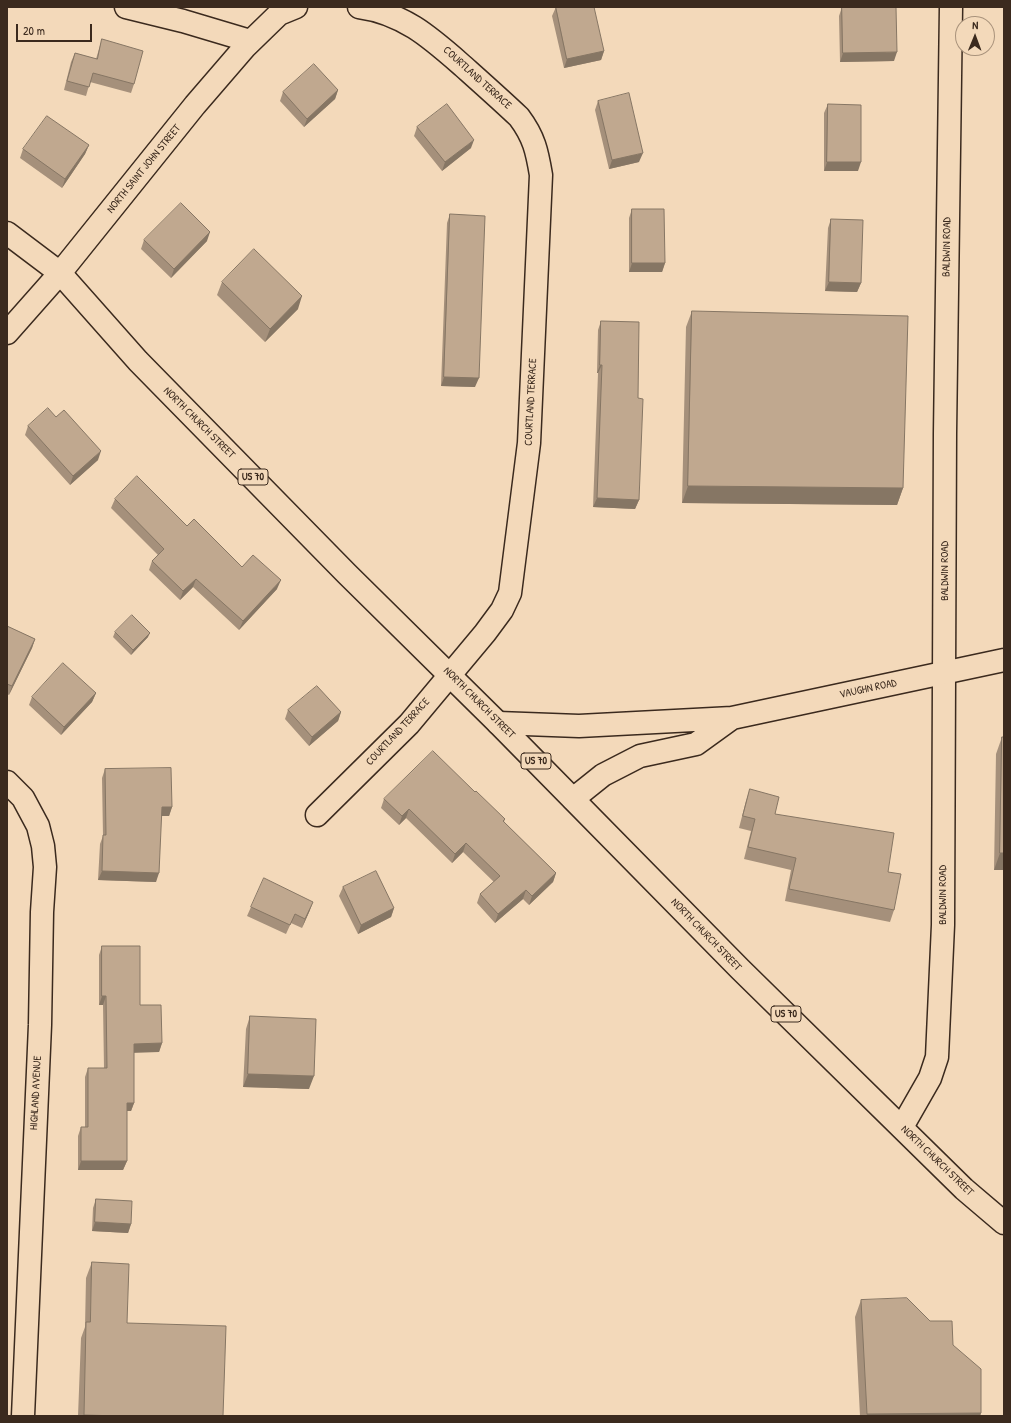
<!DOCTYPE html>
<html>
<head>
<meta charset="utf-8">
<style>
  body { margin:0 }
  #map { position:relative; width:1011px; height:1423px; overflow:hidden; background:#f3d9ba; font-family:"Patrick Hand",sans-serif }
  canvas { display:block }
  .frame { position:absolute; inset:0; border:8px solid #3b2a1e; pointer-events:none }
  .north { position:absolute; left:955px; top:16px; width:40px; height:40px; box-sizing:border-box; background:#f3d9ba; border:1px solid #a9937c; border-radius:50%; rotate:1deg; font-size:11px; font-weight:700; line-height:16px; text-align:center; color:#3b2a1e }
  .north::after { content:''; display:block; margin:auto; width:14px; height:18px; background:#3b2a1e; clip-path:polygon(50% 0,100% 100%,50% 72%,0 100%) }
  .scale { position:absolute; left:16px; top:24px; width:76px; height:18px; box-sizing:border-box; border:2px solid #3b2a1e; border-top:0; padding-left:5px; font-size:12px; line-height:14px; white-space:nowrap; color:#3b2a1e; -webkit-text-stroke:3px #f3d9ba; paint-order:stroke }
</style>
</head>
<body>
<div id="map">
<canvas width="1011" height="1423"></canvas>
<div class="frame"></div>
<div class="north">N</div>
<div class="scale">20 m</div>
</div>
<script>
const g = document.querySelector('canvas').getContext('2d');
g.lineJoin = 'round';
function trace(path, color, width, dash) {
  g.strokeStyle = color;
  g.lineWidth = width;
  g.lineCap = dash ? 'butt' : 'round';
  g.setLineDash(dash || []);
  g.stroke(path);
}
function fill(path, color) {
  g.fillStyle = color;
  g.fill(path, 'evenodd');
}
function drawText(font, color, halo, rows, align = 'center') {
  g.font = font + ' "Patrick Hand",sans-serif';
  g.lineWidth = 3;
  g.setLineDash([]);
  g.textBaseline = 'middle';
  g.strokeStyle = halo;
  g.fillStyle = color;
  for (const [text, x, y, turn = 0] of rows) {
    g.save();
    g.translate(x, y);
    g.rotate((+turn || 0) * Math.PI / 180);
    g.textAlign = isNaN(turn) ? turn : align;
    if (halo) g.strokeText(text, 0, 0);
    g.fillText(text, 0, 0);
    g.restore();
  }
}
const street = new Path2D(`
  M 126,7 L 183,21 L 250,41
  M 7,333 L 60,273 L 195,105 L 245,47 L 279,14 L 296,7
  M 7,782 L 23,798 L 38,826 L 43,846 L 45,867 L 42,912 L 40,1025 L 23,1416
  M 317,815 L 409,724 L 485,633 L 502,610 L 510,593 L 529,443 L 541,175 C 537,151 534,137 519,117 C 501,100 483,84 464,67 C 432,39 404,13 359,7
  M 902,1127 L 930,1078 L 937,1057 L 943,925 L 945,433 L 951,7`);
const secondary = new Path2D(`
  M 498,723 L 579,726 L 732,718 L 1004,660
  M 573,799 L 603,775 L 640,756 L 696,744 L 732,718`);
const primary = new Path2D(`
  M 7,233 L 60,273 L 138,361 L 347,574 L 498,723 L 740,969 L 964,1189 L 1004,1223`);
trace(street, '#3b2a1e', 25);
trace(secondary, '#3b2a1e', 25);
trace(primary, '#3b2a1e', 25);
trace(street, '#f3d9ba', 22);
trace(secondary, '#f3d9ba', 22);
trace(primary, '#f3d9ba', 22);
fill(new Path2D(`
  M 556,7 L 604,51 L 601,60 L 564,68 L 552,16 Z
  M 842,7 L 894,61 L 840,62 L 839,16 Z
  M 102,39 L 134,84 L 131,93 L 90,82 L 86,96 L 64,90 L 71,62 L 75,53 L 96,59 Z
  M 338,90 L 335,99 L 304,127 L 280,101 L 283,92 Z
  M 598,101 L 639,162 L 609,169 L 595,110 Z
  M 828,104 L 858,171 L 824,171 L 824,113 Z
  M 417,127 L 471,148 L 442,171 L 414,136 Z
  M 89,145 L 85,154 L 62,188 L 20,158 L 23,149 Z
  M 632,209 L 665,263 L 662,272 L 629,272 L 629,218 Z
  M 450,214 L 475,387 L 441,386 L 447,223 Z
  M 831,219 L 861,283 L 857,292 L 825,291 L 828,228 Z
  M 144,240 L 207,241 L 171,278 L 141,249 Z
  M 222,282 L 298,309 L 265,342 L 217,295 Z
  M 692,311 L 903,488 L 897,505 L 682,503 L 686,327 Z
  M 601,321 L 638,398 L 639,500 L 635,509 L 593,507 L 598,373 L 597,373 L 598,330 Z
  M 56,417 L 98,460 L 70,485 L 25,435 L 28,426 Z
  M 115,499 L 187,526 L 242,567 L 277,589 L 239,630 L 193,587 L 180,600 L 149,570 L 152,561 L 158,555 L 111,508 Z
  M 7,626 L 35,639 L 32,648 L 9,695 L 7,694 Z
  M 115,632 L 148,637 L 131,655 L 113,637 Z
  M 96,693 L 92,702 L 61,735 L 29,705 L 32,697 Z
  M 288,710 L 341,712 L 338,721 L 309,746 L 285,719 Z
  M 1002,737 L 1004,870 L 994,870 L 996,754 Z
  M 105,769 L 172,807 L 169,816 L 161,816 L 156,882 L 98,880 L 100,844 L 103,836 L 102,778 Z
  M 750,789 L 775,814 L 888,872 L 894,910 L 890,922 L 785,901 L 791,870 L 744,859 L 751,831 L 739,828 L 746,801 Z
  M 475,792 L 505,819 L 504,822 L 556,873 L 553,882 L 529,905 L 523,899 L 495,923 L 477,903 L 480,894 L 494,882 L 463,852 L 452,863 L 406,818 L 399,825 L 381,808 L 384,799 Z
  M 343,887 L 394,908 L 391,917 L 358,934 L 339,896 Z
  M 251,907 L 310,910 L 302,928 L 291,923 L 286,934 L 247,916 Z
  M 102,946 L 140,1005 L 162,1043 L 159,1052 L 134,1052 L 134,1103 L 131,1111 L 127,1111 L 127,1161 L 123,1170 L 78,1170 L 78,1136 L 81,1127 L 85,1127 L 85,1077 L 88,1068 L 104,1068 L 103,1005 L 99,1005 L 99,955 Z
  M 250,1016 L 309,1089 L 243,1087 L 246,1029 Z
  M 96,1199 L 131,1224 L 128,1233 L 92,1231 L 93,1208 Z
  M 92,1262 L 127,1323 L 223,1416 L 78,1416 L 81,1338 L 85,1327 L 86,1278 Z
  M 861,1300 L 953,1345 L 981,1413 L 980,1416 L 860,1416 L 855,1317 Z`), '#a5907b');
fill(new Path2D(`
  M 604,51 L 601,60 L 564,68 L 567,59 Z
  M 897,52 L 894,61 L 840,62 L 843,53 Z
  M 338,90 L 335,99 L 304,127 L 307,119 Z
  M 474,140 L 471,148 L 442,171 L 445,162 Z
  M 89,145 L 85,154 L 62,188 L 65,179 Z
  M 643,153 L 639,162 L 609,169 L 612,160 Z
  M 827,162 L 861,162 L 858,171 L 824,171 Z
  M 210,232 L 207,241 L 171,278 L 174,269 Z
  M 632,263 L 665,263 L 662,272 L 629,272 Z
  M 829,282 L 861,283 L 857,292 L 825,291 Z
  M 302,296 L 298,309 L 265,342 L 270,329 Z
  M 600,365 L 602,365 L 598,373 L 597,373 Z
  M 444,377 L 479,378 L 475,387 L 441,386 Z
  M 101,451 L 98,460 L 70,485 L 73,476 Z
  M 688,486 L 903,488 L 897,505 L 682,503 Z
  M 597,498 L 639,500 L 635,509 L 593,507 Z
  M 196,579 L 193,587 L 180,600 L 183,591 Z
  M 281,580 L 277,589 L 239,630 L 243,621 Z
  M 150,633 L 148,637 L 131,655 L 133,650 Z
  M 35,639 L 32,648 L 9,695 L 12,686 Z
  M 96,693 L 92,702 L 61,735 L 64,727 Z
  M 341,712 L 338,721 L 309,746 L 312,737 Z
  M 162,807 L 172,807 L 169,816 L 159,816 Z
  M 409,809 L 406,818 L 399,825 L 402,816 Z
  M 466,843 L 463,852 L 452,863 L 455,854 Z
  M 1000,853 L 1004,853 L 1004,870 L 994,870 Z
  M 102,871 L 159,873 L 156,882 L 98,880 Z
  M 556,873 L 553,882 L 529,905 L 532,896 Z
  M 526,890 L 523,899 L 495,923 L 498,914 Z
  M 313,902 L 310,910 L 302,928 L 305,919 Z
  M 394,908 L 391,917 L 358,934 L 361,925 Z
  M 102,996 L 106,996 L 103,1005 L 99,1005 Z
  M 162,1043 L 159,1052 L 130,1053 L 134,1044 Z
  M 248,1074 L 314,1076 L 309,1089 L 243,1087 Z
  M 127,1103 L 134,1103 L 131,1111 L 124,1111 Z
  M 81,1161 L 127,1161 L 123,1170 L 78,1170 Z
  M 95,1222 L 131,1224 L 128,1233 L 92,1231 Z
  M 981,1413 L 980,1416 L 866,1416 L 867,1414 Z
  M 84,1415 L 120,1416 L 83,1416 Z`), '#867664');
const building = new Path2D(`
  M 556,7 L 594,7 L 604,51 L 567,59 Z
  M 842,7 L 896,7 L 897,52 L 843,53 Z
  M 102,39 L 143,51 L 134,84 L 93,73 L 89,87 L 67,81 L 75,53 L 97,59 Z
  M 314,64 L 338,90 L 307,119 L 283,92 Z
  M 629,93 L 643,153 L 612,160 L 598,101 Z
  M 447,104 L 474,140 L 445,162 L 417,127 Z
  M 828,104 L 861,105 L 861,162 L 827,162 Z
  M 47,116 L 89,145 L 65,179 L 23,149 Z
  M 181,203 L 210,232 L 174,269 L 144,240 Z
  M 632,209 L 664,209 L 665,263 L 632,263 Z
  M 450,214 L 485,216 L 479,378 L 444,377 Z
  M 831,219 L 863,220 L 861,283 L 829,282 Z
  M 254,249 L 302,296 L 270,329 L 222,282 Z
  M 692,311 L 908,316 L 903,488 L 688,486 Z
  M 601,321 L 639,322 L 638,398 L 643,399 L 639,500 L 597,498 L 602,365 L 600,365 Z
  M 48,408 L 56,417 L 64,410 L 101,451 L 73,476 L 28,426 Z
  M 137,476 L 187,526 L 194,519 L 242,567 L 253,555 L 281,580 L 243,621 L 196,579 L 183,591 L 152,561 L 164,549 L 115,499 Z
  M 132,615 L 150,633 L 133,650 L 115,632 Z
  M 7,626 L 35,639 L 12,686 L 7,684 Z
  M 63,663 L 96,693 L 64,727 L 32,697 Z
  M 317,686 L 341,712 L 312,737 L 288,710 Z
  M 1002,737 L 1004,737 L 1004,853 L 1000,853 Z
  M 433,751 L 475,792 L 476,791 L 505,819 L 503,821 L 556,873 L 532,896 L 526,890 L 498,914 L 480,894 L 500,876 L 466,843 L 455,854 L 409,809 L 402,816 L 384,799 Z
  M 171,768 L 172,807 L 162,807 L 159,873 L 102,871 L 103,835 L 106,835 L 105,769 Z
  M 750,789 L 779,797 L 775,814 L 894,833 L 888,872 L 901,874 L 894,910 L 789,889 L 796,858 L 748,847 L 755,819 L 743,816 Z
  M 376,871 L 394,908 L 361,925 L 343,887 Z
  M 264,878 L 313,902 L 305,919 L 295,914 L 290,925 L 251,907 Z
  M 102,946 L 140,946 L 140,1005 L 161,1005 L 162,1043 L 134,1044 L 134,1103 L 127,1103 L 127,1161 L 81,1161 L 81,1127 L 88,1127 L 88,1068 L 107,1068 L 106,996 L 102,996 Z
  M 250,1016 L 316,1019 L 314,1076 L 248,1074 Z
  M 96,1199 L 132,1201 L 131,1224 L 95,1222 Z
  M 92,1262 L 129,1264 L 127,1323 L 226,1326 L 223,1416 L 120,1416 L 84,1415 L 86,1322 L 90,1322 Z
  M 907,1298 L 930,1321 L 952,1321 L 953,1345 L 981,1369 L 981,1413 L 867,1414 L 861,1300 Z`);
fill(building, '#c0a88f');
trace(building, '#867664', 1);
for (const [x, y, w] of [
  [253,477,30],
  [536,761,30],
  [786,1014,30]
]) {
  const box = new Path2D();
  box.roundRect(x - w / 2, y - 8, w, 16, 3);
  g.fillStyle = '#f3d9ba';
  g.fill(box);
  trace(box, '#3b2a1e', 1);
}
drawText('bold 10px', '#3b2a1e', null, [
  ["US 70",253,477],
  ["US 70",536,761],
  ["US 70",786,1014]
]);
drawText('11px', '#3b2a1e', '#f3d9ba', [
  ["COURTLAND TERRACE",477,78,42],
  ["NORTH SAINT JOHN STREET",144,169,-51],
  ["BALDWIN ROAD",947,247,-89],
  ["COURTLAND TERRACE",531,402,-87],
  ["NORTH CHURCH STREET",199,423,45],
  ["BALDWIN ROAD",945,571,-90],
  ["VAUGHN ROAD",868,689,-12],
  ["NORTH CHURCH STREET",479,703,45],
  ["COURTLAND TERRACE",398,732,-47],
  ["BALDWIN ROAD",943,895,-90],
  ["NORTH CHURCH STREET",706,935,46],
  ["HIGHLAND AVENUE",36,1093,-87],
  ["NORTH CHURCH STREET",937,1161,44]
]);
</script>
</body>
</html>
